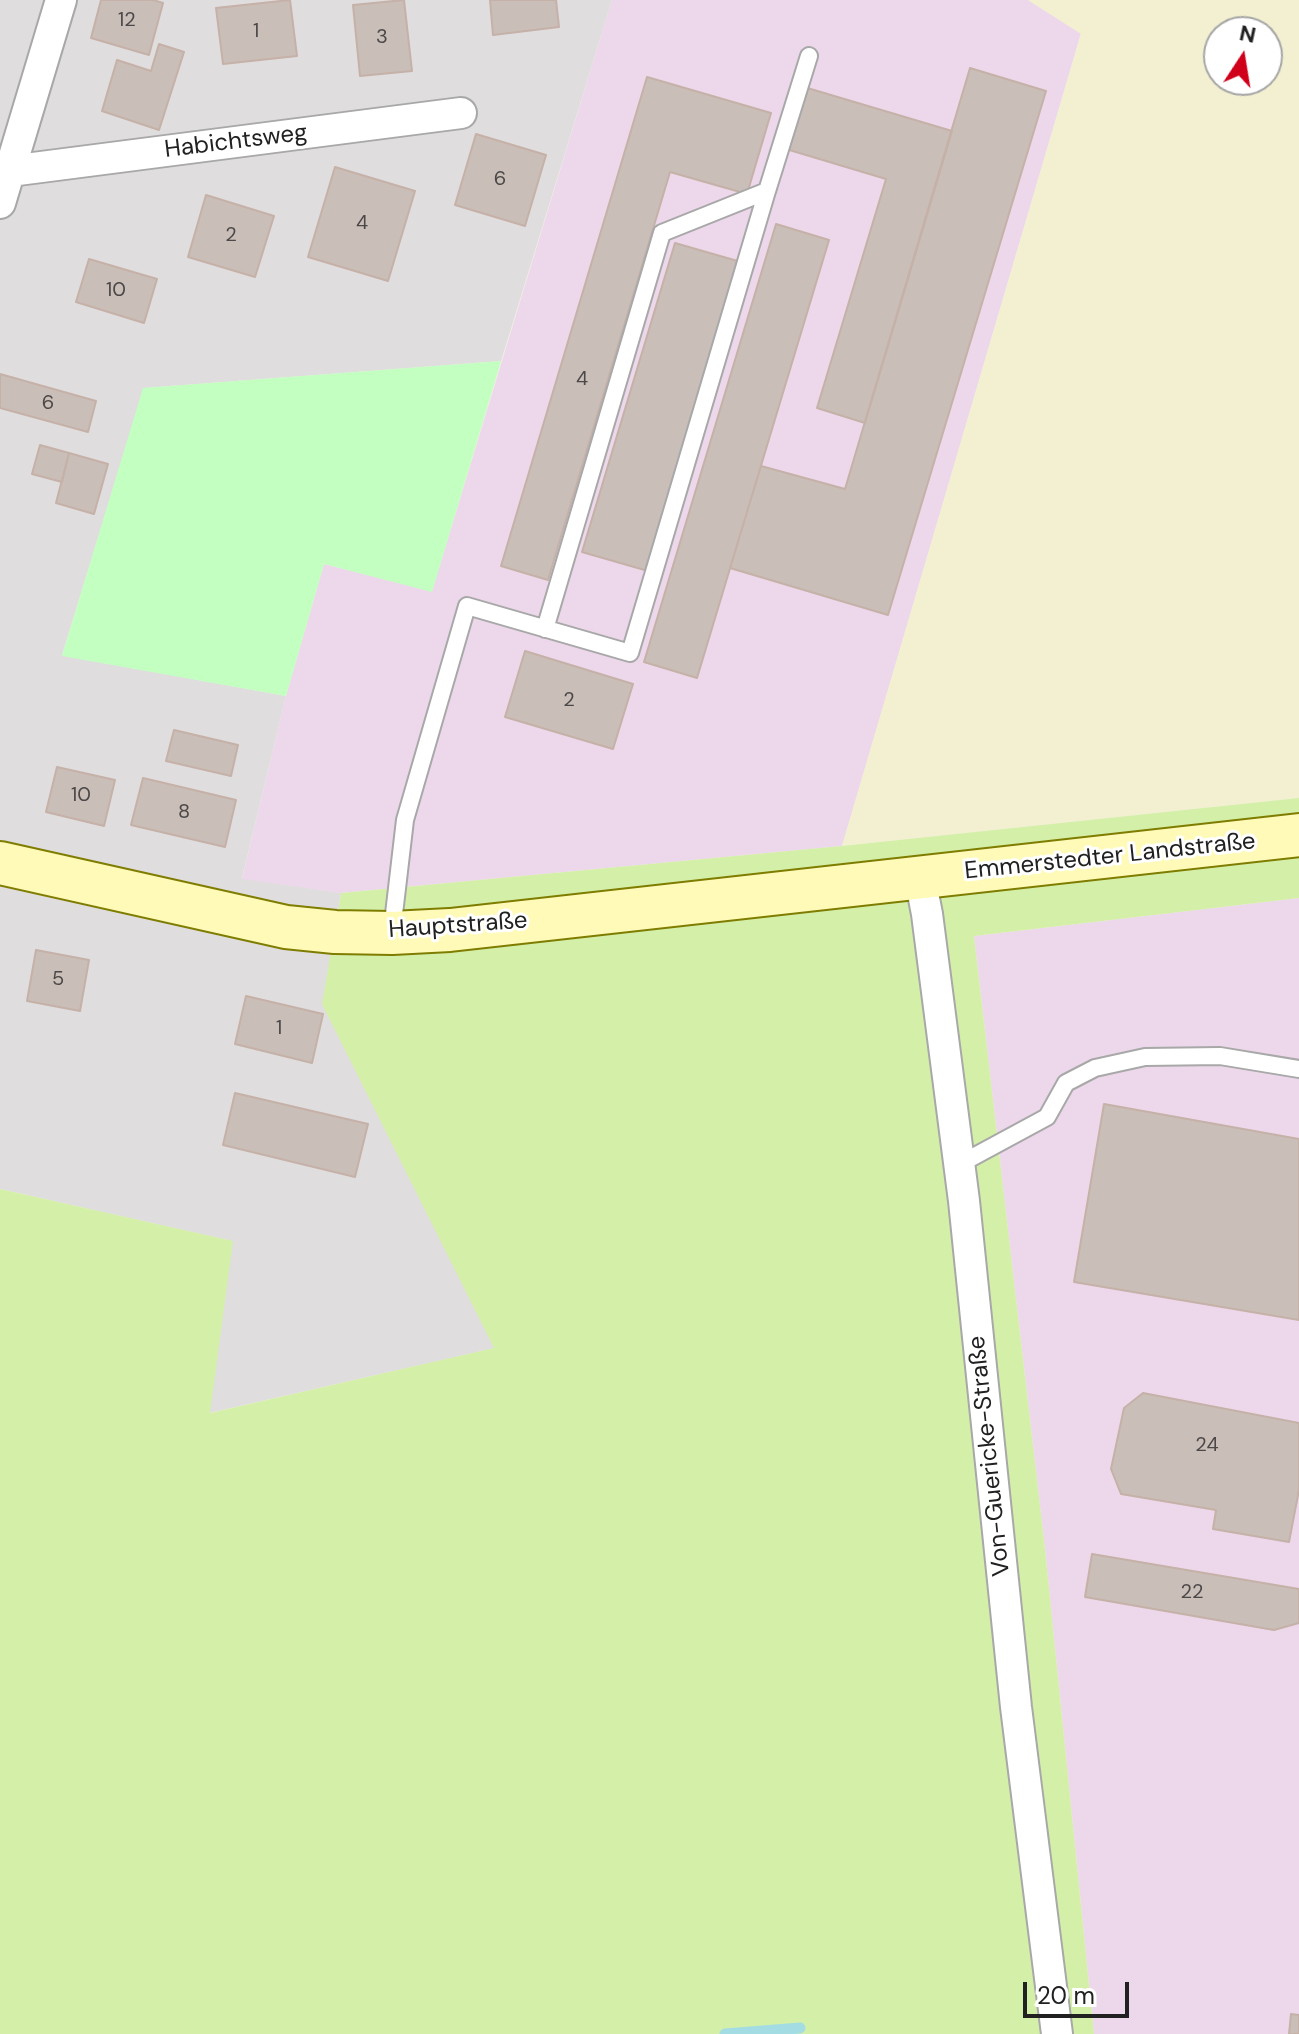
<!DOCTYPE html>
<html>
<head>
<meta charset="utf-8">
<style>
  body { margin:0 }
  #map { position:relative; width:1299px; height:2034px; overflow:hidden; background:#f2ede6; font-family:"DM Sans",sans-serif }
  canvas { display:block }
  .north { position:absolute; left:1203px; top:16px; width:80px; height:80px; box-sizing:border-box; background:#fff; border:2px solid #a6a6a6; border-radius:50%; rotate:12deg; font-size:22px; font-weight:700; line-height:32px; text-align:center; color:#212121 }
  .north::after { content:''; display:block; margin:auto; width:28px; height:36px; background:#d1001a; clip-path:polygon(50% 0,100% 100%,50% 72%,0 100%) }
  .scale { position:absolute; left:1023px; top:1982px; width:106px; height:36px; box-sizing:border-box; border:4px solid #212121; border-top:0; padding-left:10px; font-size:24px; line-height:28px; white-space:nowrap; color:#212121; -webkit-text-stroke:6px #fff; paint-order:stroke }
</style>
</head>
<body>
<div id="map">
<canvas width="1299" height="2034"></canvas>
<div class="north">N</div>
<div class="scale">20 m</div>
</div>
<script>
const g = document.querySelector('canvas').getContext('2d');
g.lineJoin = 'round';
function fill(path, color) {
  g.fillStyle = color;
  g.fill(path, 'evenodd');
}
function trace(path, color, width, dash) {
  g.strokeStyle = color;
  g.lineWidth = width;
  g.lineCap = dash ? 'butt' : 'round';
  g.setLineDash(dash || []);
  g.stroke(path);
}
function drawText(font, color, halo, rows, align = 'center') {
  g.font = font + ' "DM Sans",sans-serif';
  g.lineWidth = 6;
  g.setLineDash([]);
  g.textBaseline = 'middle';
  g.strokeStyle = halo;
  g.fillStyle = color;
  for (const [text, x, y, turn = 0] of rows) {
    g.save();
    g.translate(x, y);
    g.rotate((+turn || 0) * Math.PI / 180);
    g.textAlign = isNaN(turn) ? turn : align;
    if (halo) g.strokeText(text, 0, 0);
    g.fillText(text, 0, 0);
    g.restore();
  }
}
fill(new Path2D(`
  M 0,0 L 612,0 L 501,361 L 144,388 L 62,655 L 286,696 L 242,878 L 341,893 L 323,1005 L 495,1348 L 209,1413 L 232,1241 L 0,1189 Z`), '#dfddde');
fill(new Path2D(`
  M 612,0 L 1028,0 L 1081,33 L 842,846 L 341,893 L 242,879 L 286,696 L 324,564 L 432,591 Z
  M 1299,898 L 1299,2034 L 1094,2034 L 1045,1549 L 974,936 Z`), '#ecd8ea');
fill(new Path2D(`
  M 1028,0 L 1299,0 L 1299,798 L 842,846 L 1081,34 ZM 1219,32 L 1267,32 L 1267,80 L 1219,80 Z`), '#f2f0d0');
fill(new Path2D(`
  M 1299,798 L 1299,898 L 974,936 L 1045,1549 L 1094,2034 L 0,2034 L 0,1189 L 233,1241 L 210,1413 L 494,1348 L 322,1004 L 341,893 L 842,846 Z`), '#d4f0a8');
fill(new Path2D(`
  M 501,361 L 432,592 L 324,564 L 286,696 L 62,656 L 143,388 Z`), '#c3ffc1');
trace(new Path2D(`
  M 725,2034 L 800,2028`), '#a3dde3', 11);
const building = new Path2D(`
  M 101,0 L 153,0 L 163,3 L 149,55 L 91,38 Z
  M 290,0 L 297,56 L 223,64 L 216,8 Z
  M 404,0 L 412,71 L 360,76 L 353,5 Z
  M 490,0 L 556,0 L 559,27 L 493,35 Z
  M 159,44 L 184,52 L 159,130 L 102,111 L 117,60 L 151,71 Z
  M 970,68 L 1046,91 L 888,615 L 730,568 L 761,466 L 845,489 Z
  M 647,77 L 771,113 L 747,194 L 670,172 L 548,580 L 501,566 Z
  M 804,87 L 952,131 L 865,423 L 817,408 L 886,179 L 786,149 Z
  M 476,134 L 546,155 L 525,226 L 455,205 Z
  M 335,167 L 415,191 L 388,281 L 308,257 Z
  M 206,195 L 274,216 L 255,277 L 188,257 Z
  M 776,224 L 829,240 L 697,678 L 644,662 Z
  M 675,243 L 741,262 L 648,571 L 582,552 Z
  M 89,259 L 157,279 L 144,323 L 76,302 Z
  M 0,374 L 96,401 L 88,432 L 0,408 Z
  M 40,445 L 69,453 L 62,482 L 32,474 Z
  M 69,453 L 108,464 L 94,514 L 56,503 Z
  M 525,651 L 633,684 L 613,749 L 505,717 Z
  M 174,730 L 238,745 L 231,776 L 166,761 Z
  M 57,767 L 115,780 L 104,826 L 46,812 Z
  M 143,778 L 236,800 L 225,847 L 131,825 Z
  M 36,950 L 89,960 L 80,1011 L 27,1001 Z
  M 246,996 L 323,1014 L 312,1063 L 235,1044 Z
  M 235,1093 L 368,1124 L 355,1177 L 223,1145 Z
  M 1104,1104 L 1299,1139 L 1299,1320 L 1074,1282 Z
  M 1143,1393 L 1299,1423 L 1299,1490 L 1289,1542 L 1213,1529 L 1216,1510 L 1121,1494 L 1111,1469 L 1124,1408 Z
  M 1092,1554 L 1299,1589 L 1299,1623 L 1274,1630 L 1085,1597 Z
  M 1291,2014 L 1299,2015 L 1299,2034 L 1289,2034 Z`);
fill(building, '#cabeb9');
trace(building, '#c5b1a7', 2);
const lane = new Path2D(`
  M 545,629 L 662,233 L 767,191 L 809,56
  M 392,931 L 405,820 L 467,606 L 630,653 L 767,191
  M 960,1164 L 1047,1117 L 1066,1083 L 1095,1068 L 1145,1057 L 1220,1056 L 1299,1069`);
const street = new Path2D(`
  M 10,171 L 461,113
  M 0,203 L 61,0
  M 920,878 L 927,914 L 964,1201 L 1016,1707 L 1057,2034`);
const secondary = new Path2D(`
  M 0,863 L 286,927 L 335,932 L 392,933 L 450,930 L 1299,835`);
trace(lane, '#a8a8a8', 20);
trace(street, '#a8a8a8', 34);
trace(secondary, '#7f7d00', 46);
trace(lane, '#fff', 16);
trace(street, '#fff', 30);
trace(secondary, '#fffab7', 42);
drawText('20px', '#4b4847', null, [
  ["12",127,21],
  ["1",256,32],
  ["3",382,38],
  ["6",500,180],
  ["4",362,224],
  ["2",231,236],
  ["10",116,291],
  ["4",582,380],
  ["6",48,404],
  ["2",569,701],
  ["10",81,796],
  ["8",184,813],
  ["5",58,980],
  ["1",279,1029],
  ["24",1207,1446],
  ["22",1192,1593]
]);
drawText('24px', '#212121', '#fff', [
  ["Habichtsweg",236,142,-7],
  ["Emmerstedter Landstraße",1110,857,-6],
  ["Hauptstraße",458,926,-4],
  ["Von-Guericke-Straße",990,1456,-96]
]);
</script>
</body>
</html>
